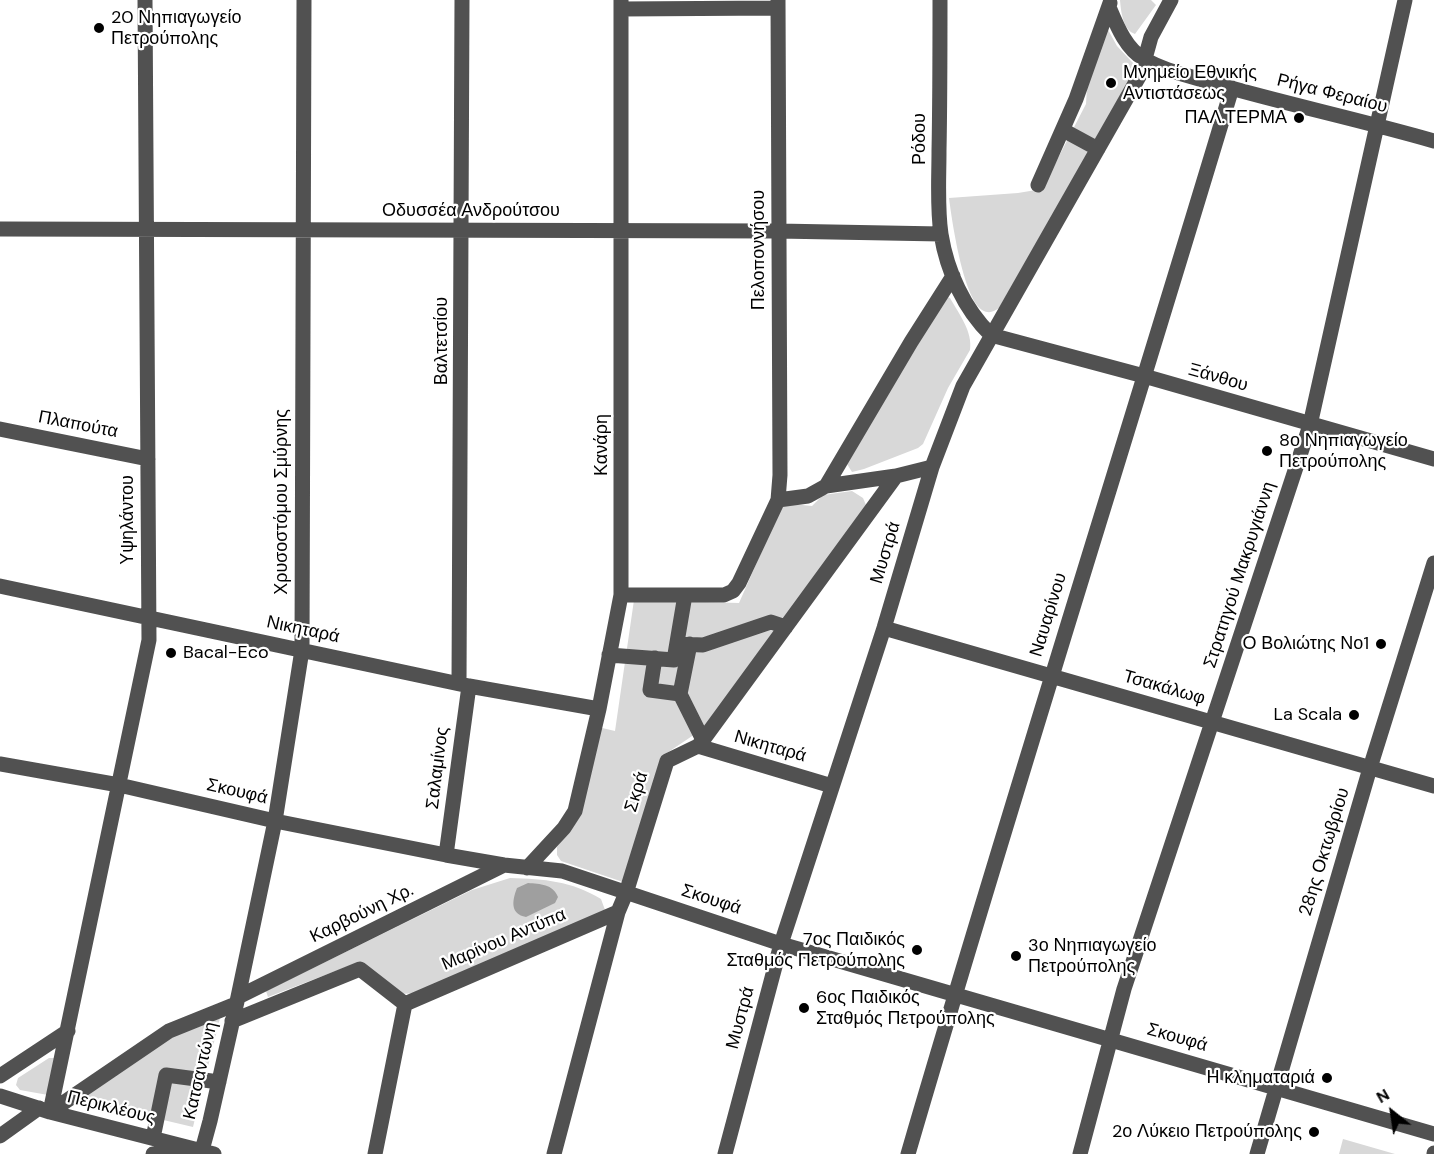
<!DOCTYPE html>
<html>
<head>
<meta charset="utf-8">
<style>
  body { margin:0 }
  #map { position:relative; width:1434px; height:1154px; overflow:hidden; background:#fff; font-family:"DM Sans",sans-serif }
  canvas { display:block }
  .north { position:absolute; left:1362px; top:1082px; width:60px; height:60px; -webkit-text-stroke:4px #fff; paint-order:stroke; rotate:330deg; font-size:16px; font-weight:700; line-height:24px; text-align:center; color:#000 }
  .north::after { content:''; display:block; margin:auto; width:21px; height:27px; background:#000; clip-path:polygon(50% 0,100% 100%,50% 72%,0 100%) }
</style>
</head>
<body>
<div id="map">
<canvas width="1434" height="1154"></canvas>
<div class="north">N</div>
</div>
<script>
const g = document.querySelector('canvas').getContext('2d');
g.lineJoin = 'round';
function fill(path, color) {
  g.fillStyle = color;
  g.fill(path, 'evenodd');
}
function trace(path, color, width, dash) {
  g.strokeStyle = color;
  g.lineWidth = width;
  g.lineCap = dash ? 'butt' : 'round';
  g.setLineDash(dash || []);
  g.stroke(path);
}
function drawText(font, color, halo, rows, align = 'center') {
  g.font = font + ' "DM Sans",sans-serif';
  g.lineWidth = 4.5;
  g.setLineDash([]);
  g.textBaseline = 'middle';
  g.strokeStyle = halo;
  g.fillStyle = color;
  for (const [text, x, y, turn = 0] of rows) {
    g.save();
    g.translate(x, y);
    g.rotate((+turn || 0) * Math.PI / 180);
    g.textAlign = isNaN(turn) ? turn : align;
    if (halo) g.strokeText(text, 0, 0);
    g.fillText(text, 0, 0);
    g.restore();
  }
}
fill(new Path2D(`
  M 1120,0 L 1151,0 L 1156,5 L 1135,34 C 1123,30 1121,12 1120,0 Z
  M 1107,28 L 1117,46 L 1133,63 L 1135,72 L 999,308 C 993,312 989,314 982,310 C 963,297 952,221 949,198 L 1018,193 L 1042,189 L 1086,104 L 1087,87 Z
  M 947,297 L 950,298 C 959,314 973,332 970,350 L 948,388 L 923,444 L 918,448 L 864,469 L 852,472 L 847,464 L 935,311 Z
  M 852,491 L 863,498 L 866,505 L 704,728 L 661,757 L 623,882 L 561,861 L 557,855 L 557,847 L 579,818 L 598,727 L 615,731 L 634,600 L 739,603 L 783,503 L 812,506 L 823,495 Z
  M 510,878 C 545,879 571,881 601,899 L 605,910 L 419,993 L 400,994 L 359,962 L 268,997 L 266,991 L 472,890 Z
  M 220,1018 L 193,1127 L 83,1101 L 83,1097 L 169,1038 Z
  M 49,1058 L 54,1058 L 48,1095 L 20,1090 L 16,1085 L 18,1078 Z
  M 1343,1139 L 1395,1154 L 1339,1154 Z`), '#d8d8d8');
fill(new Path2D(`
  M 528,883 C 540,884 553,884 558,897 L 555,903 L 526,917 C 510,914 512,901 517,888 Z`), '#9f9f9f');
trace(new Path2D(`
  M 940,0 C 940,50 940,101 939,151 C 939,178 937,207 941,234 C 947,271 964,309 991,335 L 1144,376 L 1434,459
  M 1109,7 C 1117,26 1126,49 1144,59 C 1164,71 1191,76 1213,83 C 1286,104 1361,120 1434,141
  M 621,9 L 778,8
  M 1063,130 L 1098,149
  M 1038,185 L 1076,99 L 1110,3
  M 0,229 L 778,231 L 941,234
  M 0,429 L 148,459
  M 826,486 L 911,342 L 953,276
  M 778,500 L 808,496 L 826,486 L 896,476 L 932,467
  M 0,586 L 469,686 L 599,709
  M 621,595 L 724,595 L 733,591 L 739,583 L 778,500 L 780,475 L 778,0
  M 884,628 L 1434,786
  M 677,644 L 703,645 L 771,622 L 786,627
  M 690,644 L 680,694 L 703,740
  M 609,655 L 674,660 L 685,595
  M 655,658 L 650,690 L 680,694
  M 459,683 L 462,0
  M 698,746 L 832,786
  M 0,764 L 119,785 L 275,821 L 446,855 L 504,865 L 562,871 L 781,944 L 1434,1134
  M 446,855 L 469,686
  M 527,868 L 564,828 L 575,811 L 599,709 L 621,595 L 621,0
  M 238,997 L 504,865
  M 405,1004 L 618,912
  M 232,1021 L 360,969 L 405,1004
  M 0,1076 L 68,1031
  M 0,1096 L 50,1112 L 214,1154
  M 50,1112 L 149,640 L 145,0
  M 50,1112 L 169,1031 L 236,1004
  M 0,1136 L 39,1108
  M 153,1138 L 166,1075 L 219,1082
  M 153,1154 L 184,1151
  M 201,1154 L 210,1121 L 238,997 L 275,821 L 302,650 L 304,0
  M 375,1154 L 405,1004
  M 554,1154 L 618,912 L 626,893 L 667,761 L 698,746 L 703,740 L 896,476
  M 725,1154 L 781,944 L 884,628 L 932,467 L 963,386 L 1141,73 L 1151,37 L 1171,0
  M 908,1154 C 1012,798 1125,444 1232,88
  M 1080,1154 L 1124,989 L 1310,425 L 1405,0
  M 1257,1154 L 1370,768 L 1434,563
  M 1434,1154 L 1434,1153`), '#515151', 15);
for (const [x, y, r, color] of [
  [99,28,6,"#000"],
  [1111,83,6,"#000"],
  [1299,118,6,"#000"],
  [1267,451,6,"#000"],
  [1381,644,6,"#000"],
  [171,653,6,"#000"],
  [1354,715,6,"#000"],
  [917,950,6,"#000"],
  [1016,956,6,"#000"],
  [804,1008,6,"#000"],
  [1327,1078,6,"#000"],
  [1314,1132,6,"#000"]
]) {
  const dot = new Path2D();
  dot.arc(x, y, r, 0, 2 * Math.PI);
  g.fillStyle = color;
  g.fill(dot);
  trace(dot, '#fff', 2);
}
drawText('18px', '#000', '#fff', [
  ["20 Νηπιαγωγείο",111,18],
  ["Πετρούπολης",111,39],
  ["Μνημείο Εθνικής",1123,73],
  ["Αντιστάσεως",1123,94],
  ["ΠΑΛ.ΤΕΡΜΑ",1287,118,"right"],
  ["8ο Νηπιαγωγείο",1279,441],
  ["Πετρούπολης",1279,462],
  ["Ο Βολιώτης Νο1",1369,644,"right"],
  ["Bacal-Eco",183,653],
  ["La Scala",1342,715,"right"],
  ["7ος Παιδικός",905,940,"right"],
  ["Σταθμός Πετρούπολης",905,961,"right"],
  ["3ο Νηπιαγωγείο",1028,946],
  ["Πετρούπολης",1028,967],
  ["6ος Παιδικός",816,998],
  ["Σταθμός Πετρούπολης",816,1019],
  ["Η κληματαριά",1315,1078,"right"],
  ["2ο Λύκειο Πετρούπολης",1302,1132,"right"]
], 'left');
drawText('18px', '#000', '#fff', [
  ["Ρήγα Φεραίου",1332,94,14],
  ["Ρόδου",920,139,-90],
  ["Οδυσσέα Ανδρούτσου",471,211],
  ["Πελοποννήσου",759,250,-90],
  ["Βαλτετσίου",442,341,-90],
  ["Ξάνθου",1218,378,16],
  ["Πλαπούτα",78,425,11],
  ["Κανάρη",602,445,-90],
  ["Χρυσοστόμου Σμύρνης",282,502,-90],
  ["Υψηλάντου",128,520,-90],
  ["Μυστρά",886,553,-73],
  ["Στρατηγού Μακρυγιάννη",1240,575,-72],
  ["Ναυαρίνου",1049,615,-73],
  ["Νικηταρά",303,630,12],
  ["Τσακάλωφ",1164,688,16],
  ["Νικηταρά",770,747,16],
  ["Σαλαμίνος",438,768,-83],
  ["Σκουφά",237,792,13],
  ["Σκρά",637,792,-73],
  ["28ης Οκτωβρίου",1325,852,-73],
  ["Σκουφά",711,900,18],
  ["Καρβούνη Χρ.",362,914,-26],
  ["Μαρίνου Αντύπα",504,940,-23],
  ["Μυστρά",741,1018,-75],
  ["Σκουφά",1177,1038,16],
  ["Κατσαντώνη",201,1071,-77],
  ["Περικλέους",111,1108,14]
]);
</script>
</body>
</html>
